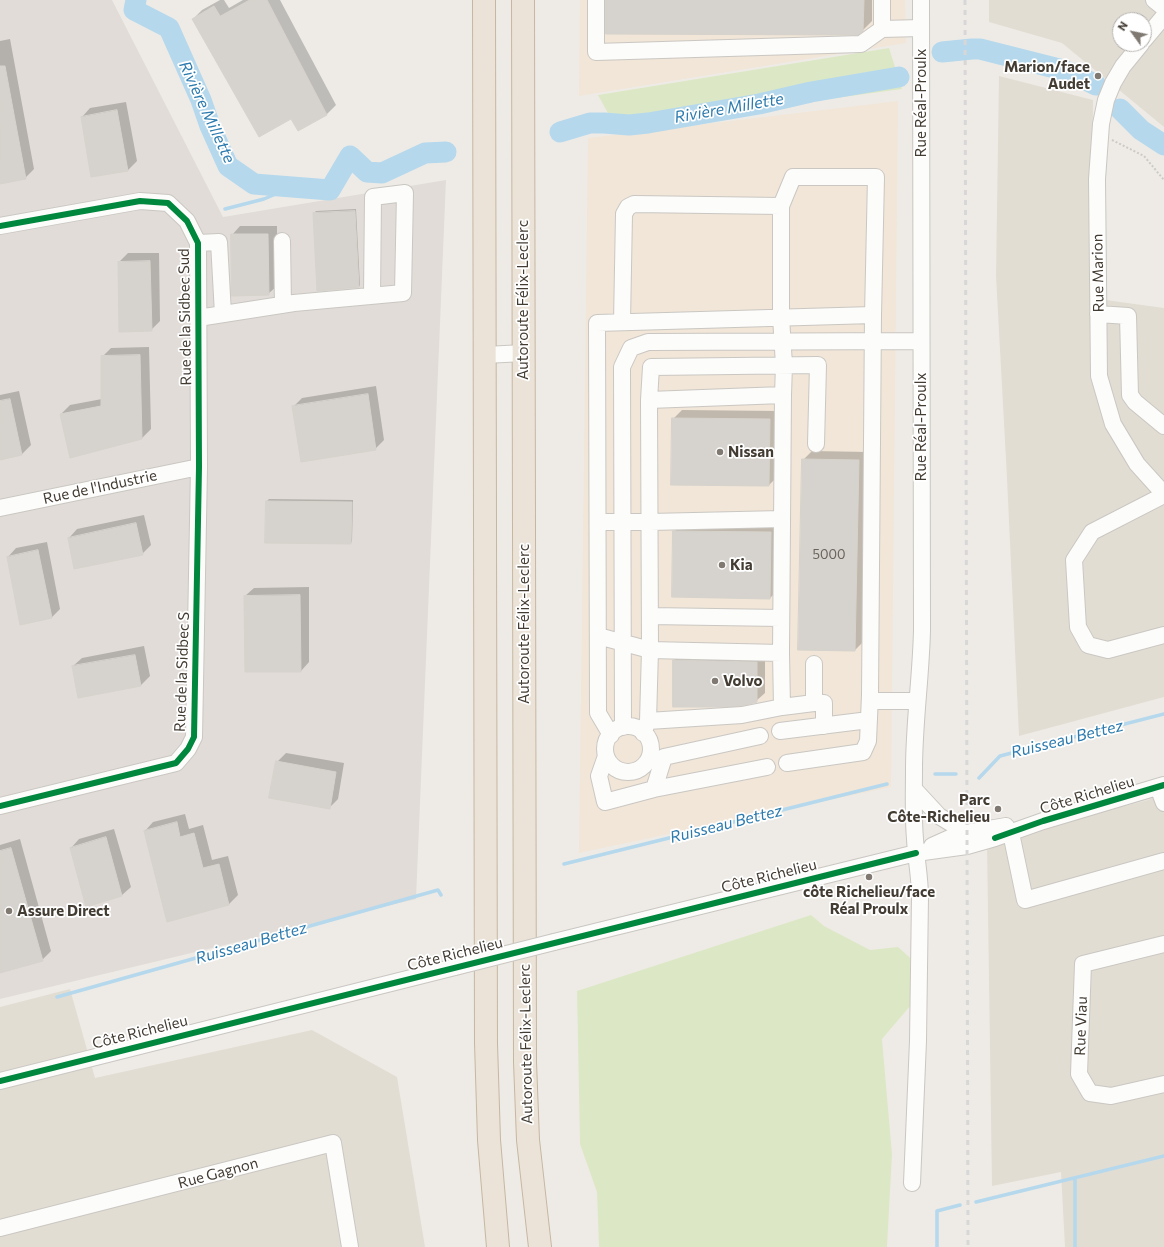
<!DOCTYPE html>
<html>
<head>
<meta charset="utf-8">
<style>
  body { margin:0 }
  #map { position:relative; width:1164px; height:1247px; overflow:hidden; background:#eeebe6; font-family:Commissioner,sans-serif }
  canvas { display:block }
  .north { position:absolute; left:1112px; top:12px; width:40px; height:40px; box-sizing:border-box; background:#fff; border:1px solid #b4b1ad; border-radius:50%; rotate:303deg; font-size:11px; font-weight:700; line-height:16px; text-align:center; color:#433c33 }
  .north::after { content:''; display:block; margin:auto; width:14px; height:18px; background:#7f7972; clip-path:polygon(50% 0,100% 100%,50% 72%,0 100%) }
</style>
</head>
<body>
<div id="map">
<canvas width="1164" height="1247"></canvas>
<div class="north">N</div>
</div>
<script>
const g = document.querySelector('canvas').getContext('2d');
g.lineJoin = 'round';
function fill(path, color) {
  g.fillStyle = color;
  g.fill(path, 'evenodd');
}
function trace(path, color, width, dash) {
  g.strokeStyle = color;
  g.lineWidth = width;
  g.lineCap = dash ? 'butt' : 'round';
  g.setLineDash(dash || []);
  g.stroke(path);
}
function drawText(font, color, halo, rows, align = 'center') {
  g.font = font + ' Commissioner,sans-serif';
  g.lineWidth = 3.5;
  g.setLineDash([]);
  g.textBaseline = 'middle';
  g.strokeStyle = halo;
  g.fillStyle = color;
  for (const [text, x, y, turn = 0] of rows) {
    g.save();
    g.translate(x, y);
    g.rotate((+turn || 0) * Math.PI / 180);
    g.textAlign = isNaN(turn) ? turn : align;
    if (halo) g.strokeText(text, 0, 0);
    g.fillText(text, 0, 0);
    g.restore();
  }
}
fill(new Path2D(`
  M 989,0 L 1164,0 L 1164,127 L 1062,43 L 989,22 ZM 1120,20 L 1144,20 L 1144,44 L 1120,44 Z
  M 999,76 L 1093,100 L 1091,298 L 1164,308 L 1164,697 L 1019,736 L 1007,478 L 996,276 Z
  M 1164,793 L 1164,1247 L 1065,1247 L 1061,1172 L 992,1186 L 987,842 L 1148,800 Z
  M 70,989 L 95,1078 L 312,1030 L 397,1077 L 425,1247 L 0,1247 L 0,1007 Z`), '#e2ddd3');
fill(new Path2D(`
  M 580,0 L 905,0 L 906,43 L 579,96 Z
  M 898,101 L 891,787 L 579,853 L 588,138 Z`), '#f1e6d8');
fill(new Path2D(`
  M 0,0 L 112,0 L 223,217 L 446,180 L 416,899 L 0,999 Z`), '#e1dcd7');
fill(new Path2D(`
  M 889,48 L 902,89 L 616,128 L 598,95 Z
  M 811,915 L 824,926 L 870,950 L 898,947 L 926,972 L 911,1005 L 882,1039 L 892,1154 L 887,1247 L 599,1247 L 597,1192 L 580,1144 L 577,991 Z`), '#dce8c5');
fill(new Path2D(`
  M 220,0 L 224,0 L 229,8 L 243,0 L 280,0 L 336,105 L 327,114 L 298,129 L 292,117 L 193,19 L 202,10 Z
  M 606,0 L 872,0 L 872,21 L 863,30 Z
  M 10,39 L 34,169 L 25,178 L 0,183 L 0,41 Z
  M 126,102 L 137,161 L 128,170 L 82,117 L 90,108 Z
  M 356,209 L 360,285 L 359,287 L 318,290 L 314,213 L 316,211 Z
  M 240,226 L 277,226 L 277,286 L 268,294 L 232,235 Z
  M 128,253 L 159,253 L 160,321 L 151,330 L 119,262 Z
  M 149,347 L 151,429 L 142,438 L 61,414 L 70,405 L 102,399 L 102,357 L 111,348 Z
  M 376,386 L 384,440 L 375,449 L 293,407 L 302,398 Z
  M 19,391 L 31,445 L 22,454 L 0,459 L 0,395 Z
  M 682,410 L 778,411 L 778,476 L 769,485 L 673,419 Z
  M 812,451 L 868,452 L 864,641 L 855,650 L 803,460 Z
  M 269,499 L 353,500 L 352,541 L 351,543 L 267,501 Z
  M 144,515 L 151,545 L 142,554 L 69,538 L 77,529 Z
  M 683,523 L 780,524 L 779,589 L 770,598 L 674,532 Z
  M 47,542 L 60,609 L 51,618 L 21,624 L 8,557 L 16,548 Z
  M 309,587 L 309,662 L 301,671 L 245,596 L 254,588 Z
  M 144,646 L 150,676 L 141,685 L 79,697 L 73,666 L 82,658 Z
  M 683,652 L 765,654 L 765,693 L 756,701 L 674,660 Z
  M 286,753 L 344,763 L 338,799 L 329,808 L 277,762 Z
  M 185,814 L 189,829 L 203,825 L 212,860 L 228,856 L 238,895 L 229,904 L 167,920 L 145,831 L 153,822 Z
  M 114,829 L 131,887 L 122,895 L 71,848 L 79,839 Z
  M 20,839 L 51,951 L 42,960 L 0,972 L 0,845 Z`), '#0003');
trace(new Path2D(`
  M 225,209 L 264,199 L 292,187
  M 935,774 L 956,774
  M 979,778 L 1000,756 L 1164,714
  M 564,864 L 887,784
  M 57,997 L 438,890 L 441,895
  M 1075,1178 L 1075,1247
  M 976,1202 L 1164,1156
  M 937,1247 L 937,1211 L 960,1205`), '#b5d8ed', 3.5);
trace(new Path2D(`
  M 136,0 L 134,10 L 169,28 L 201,100 L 210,126 L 228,166 L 254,184 L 330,190 L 350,156 L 367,172 L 382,173 L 425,153 L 446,152
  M 942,52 L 972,49 L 980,49 L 1063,70 L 1074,74 L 1096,85
  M 1120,109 L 1141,130 L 1164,145
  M 560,132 L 590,123 L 604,123 L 629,125 L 648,123 L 759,104 L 811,92 L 899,77`), '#b5d8ed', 21);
const building = new Path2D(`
  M 250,0 L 267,0 L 327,115 L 298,131 L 291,119 L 259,137 L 192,19 L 214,6 L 220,16 Z
  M 606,0 L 864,0 L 863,31 L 858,35 L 849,35 L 606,34 Z
  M 0,66 L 5,66 L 26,179 L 0,184 Z
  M 117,110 L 128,171 L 91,177 L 81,117 Z
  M 355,211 L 359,287 L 317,291 L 313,213 Z
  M 231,234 L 268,234 L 269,295 L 232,296 Z
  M 150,261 L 152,331 L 119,332 L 118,262 Z
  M 140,355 L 142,439 L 70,458 L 60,414 L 101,406 L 101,356 Z
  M 368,394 L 376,450 L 301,462 L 292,406 Z
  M 10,399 L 22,455 L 0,460 L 0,401 Z
  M 672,418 L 770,419 L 769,486 L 671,485 Z
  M 802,459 L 859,460 L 855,651 L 798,650 Z
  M 266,501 L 352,502 L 351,544 L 265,543 Z
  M 136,523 L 143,555 L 74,569 L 68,538 Z
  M 673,531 L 771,532 L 770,599 L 672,597 Z
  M 38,550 L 52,618 L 20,625 L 7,557 Z
  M 300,595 L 301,672 L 245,672 L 244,596 Z
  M 135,655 L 141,686 L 78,698 L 72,666 Z
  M 673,660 L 757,662 L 757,702 L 741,706 L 719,707 L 673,707 Z
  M 276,761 L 336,772 L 330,809 L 269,798 Z
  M 177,822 L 180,837 L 194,833 L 203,868 L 219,864 L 229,905 L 167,922 L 144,831 Z
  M 106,837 L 122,896 L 86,907 L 70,848 Z
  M 11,848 L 43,961 L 0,973 L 0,851 Z`);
fill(building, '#d6d2cd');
trace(building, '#d6d2cc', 1);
const minor = new Path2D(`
  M 596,0 L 596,52 L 861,44 L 882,29 L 921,28
  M 882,0 L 882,29
  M 1154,0 L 1164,8
  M 1144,40 L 1164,16
  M 1141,44 L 1123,66 L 1113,83 L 1106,100 L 1101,124 L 1097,179 L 1099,376 L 1113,424 L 1137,464 L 1164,494
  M 781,206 L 793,177 L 876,177 L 873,315
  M 0,226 L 140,201 L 168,203 L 187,221 L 198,243 L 199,467 L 194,737 L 188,749 L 176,763 L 0,806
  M 282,241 L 283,305
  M 198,243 L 219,242 L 223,314
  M 1098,314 L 1128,316 L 1130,395 L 1135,402 L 1164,426
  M 198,318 L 294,303 L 403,293 L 405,193 L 373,197 L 372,296
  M 622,322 L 624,214 L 628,207 L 634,204 L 781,206 L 781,317 L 784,365 L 783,395
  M 485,355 L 524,353
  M 649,400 L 651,367 L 818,365 L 816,444
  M 1164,495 L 1092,532 L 1074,560 L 1078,627 L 1088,645 L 1108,650 L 1164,635
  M 0,508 L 199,467
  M 598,522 L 650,522 L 782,519
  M 650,616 L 781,618
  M 598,636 L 650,650 L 649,400 L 783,395 L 781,653
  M 870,701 L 917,701
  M 814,703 L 824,703 L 824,726
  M 648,721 L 650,650 L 781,653 L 782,707
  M605 749a23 23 0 1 1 46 0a23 23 0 1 1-46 0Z
  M 623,727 L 622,367 L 631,348 L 648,342 L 921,341
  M 780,731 L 869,720
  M 643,733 L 648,721 L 742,715 L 782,707 L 814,703 L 814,664
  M 611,735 L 598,713 L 597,323 L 873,315 L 870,695 L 868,741 L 863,752 L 787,763
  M 606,756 L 599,776 L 605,802 L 654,789 L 767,767
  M 1158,787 L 1164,803
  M 654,789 L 664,757 L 760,736
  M 914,789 L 939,816 L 967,833
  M 1011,833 L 1025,900 L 1164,861
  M 932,846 L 952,837 L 960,834 L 1006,826
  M 554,942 L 916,853 L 967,846 L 995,838 L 1043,821 L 1164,785
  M 1164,944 L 1083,964 L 1079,1074 L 1090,1093 L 1111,1096 L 1164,1084
  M 0,1081 L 455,967
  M 912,1183 L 918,1041 L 920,897 C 920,877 916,859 915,839 C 913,816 914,793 914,769 C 914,723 921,676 922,630 L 921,0
  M 0,1228 L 333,1143 L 350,1247`);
const highway = new Path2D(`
  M 484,0 L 486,1043 L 489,1140 L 498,1247
  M 523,0 L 525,1062 L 528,1140 L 540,1247`);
trace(minor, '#cac7c2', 18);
trace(highway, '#c6b7a1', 24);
trace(new Path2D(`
  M 1112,140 L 1144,156 L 1164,180`), '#cccac5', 2, [2, 2]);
trace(minor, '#fcfcfb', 16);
trace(highway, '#ebe3d7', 22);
trace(new Path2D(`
  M 965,0 L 968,1247`), '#d8d7d7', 3, [5, 5]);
const minorBridge = new Path2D(`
  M 455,967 L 554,942`);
trace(minorBridge, '#cac7c2', 18, []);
trace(minorBridge, '#fcfcfb', 16);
trace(new Path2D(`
  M 0,226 L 140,201 L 168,203 L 187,221 L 198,243 L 199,467 L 194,737 L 188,749 L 176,763 L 0,806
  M 995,838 L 1043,821 L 1164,785
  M 0,1081 L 916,853`), '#00873e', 6);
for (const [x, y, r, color] of [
  [1098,76,4,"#7f7972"],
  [720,452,4,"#7f7972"],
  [722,565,4,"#7f7972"],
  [715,681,4,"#7f7972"],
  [998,809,4,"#7f7972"],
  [869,877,4,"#7f7972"],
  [9,911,4,"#7f7972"]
]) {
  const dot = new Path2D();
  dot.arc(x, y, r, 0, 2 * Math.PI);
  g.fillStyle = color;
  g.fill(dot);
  trace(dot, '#fff', 1.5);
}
drawText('13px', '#69635b', null, [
  ["5000",829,555]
]);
drawText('bold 15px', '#433c33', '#fff', [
  ["Marion/face",1090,67,"right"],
  ["Audet",1090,84,"right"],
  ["Nissan",728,452],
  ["Kia",730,565],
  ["Volvo",723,681],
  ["Parc",990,800,"right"],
  ["Côte-Richelieu",990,817,"right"],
  ["côte Richelieu/face",869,892,"center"],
  ["Réal Proulx",869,909,"center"],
  ["Assure Direct",17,911]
], 'left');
drawText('15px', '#433c33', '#fff', [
  ["Rue Réal-Proulx",921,103,-90],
  ["Rue Marion",1098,273,-91],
  ["Autoroute Félix-Leclerc",523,300,-90],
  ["Rue de la Sidbec Sud",185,317,-91],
  ["Rue Réal-Proulx",921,427,-90],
  ["Rue de l'Industrie",100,487,-12],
  ["Autoroute Félix-Leclerc",524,624,-90],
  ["Rue de la Sidbec S",182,672,-88],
  ["Côte Richelieu",1087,795,-17],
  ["Côte Richelieu",769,876,-14],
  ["Côte Richelieu",455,954,-14],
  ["Rue Viau",1081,1026,-88],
  ["Côte Richelieu",140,1032,-14],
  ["Autoroute Félix-Leclerc",526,1044,-91],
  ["Rue Gagnon",218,1173,-15]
]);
drawText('italic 16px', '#2d7bae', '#fff', [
  ["Rivière Millette",729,108,-10],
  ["Rivière Millette",207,112,65],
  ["Ruisseau Bettez",1067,739,-14],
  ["Ruisseau Bettez",726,824,-14],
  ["Ruisseau Bettez",251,943,-16]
]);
</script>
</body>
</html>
